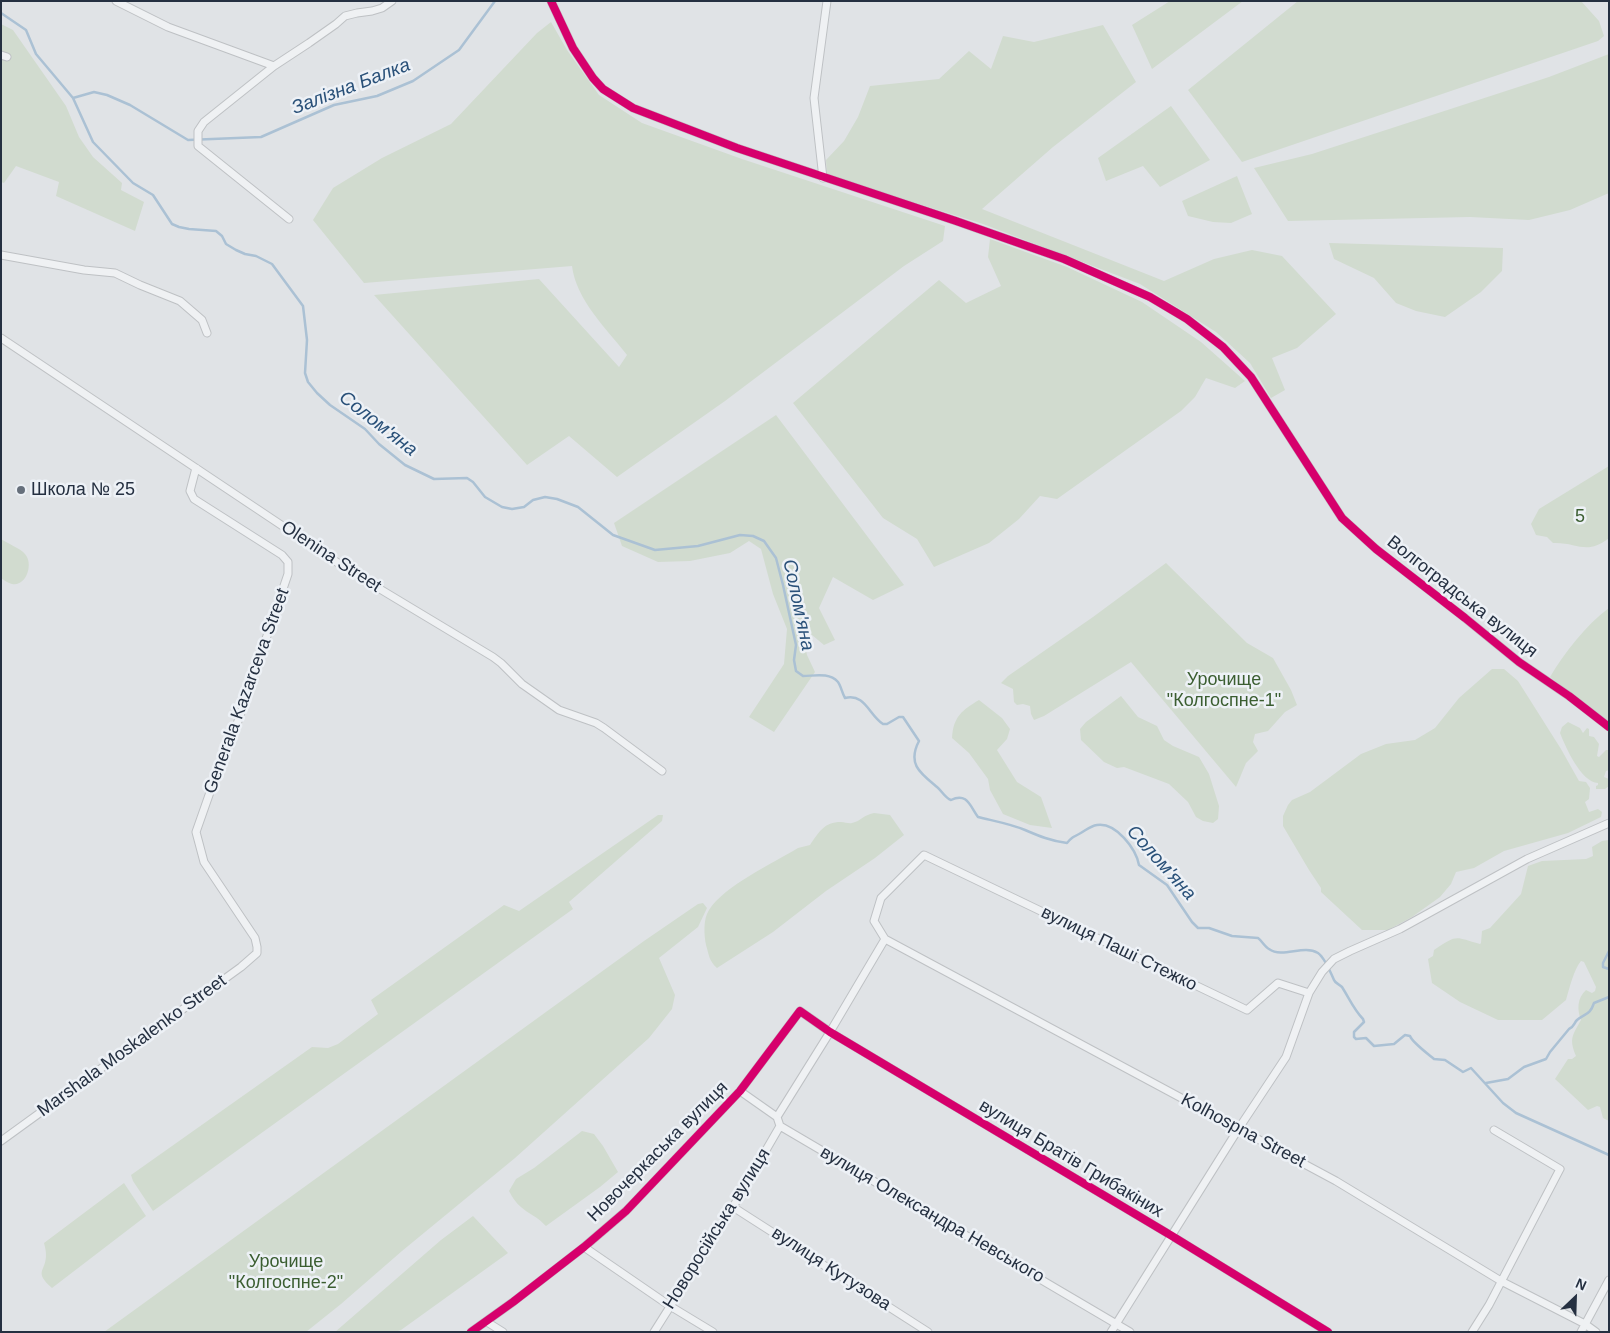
<!DOCTYPE html>
<html>
<head>
<meta charset="utf-8">
<style>
  body { margin:0 }
  #map { position:relative; width:1610px; height:1333px; overflow:hidden; background:#e0e3e6; font-family:Helvetica,sans-serif }
  canvas { display:block }
  .frame { position:absolute; inset:0; border:2px solid #253041; pointer-events:none }
  .north { position:absolute; left:1550px; top:1273px; width:50px; height:50px; -webkit-text-stroke:4px #edf1f6; paint-order:stroke; rotate:24deg; font-size:14px; font-weight:700; line-height:20px; text-align:center; color:#253041 }
  .north::after { content:''; display:block; margin:auto; width:18px; height:22px; background:#253041; clip-path:polygon(50% 0,100% 100%,50% 72%,0 100%) }
</style>
</head>
<body>
<div id="map">
<canvas width="1610" height="1333"></canvas>
<div class="frame"></div>
<div class="north">N</div>
</div>
<script>
const g = document.querySelector('canvas').getContext('2d');
g.lineJoin = 'round';
function fill(path, color) {
  g.fillStyle = color;
  g.fill(path, 'evenodd');
}
function trace(path, color, width, dash) {
  g.strokeStyle = color;
  g.lineWidth = width;
  g.lineCap = dash ? 'butt' : 'round';
  g.setLineDash(dash || []);
  g.stroke(path);
}
function drawText(font, color, halo, rows, align = 'center') {
  g.font = font + ' Helvetica,sans-serif';
  g.lineWidth = 5;
  g.setLineDash([]);
  g.textBaseline = 'middle';
  g.strokeStyle = halo;
  g.fillStyle = color;
  for (const [text, x, y, turn = 0] of rows) {
    g.save();
    g.translate(x, y);
    g.rotate((+turn || 0) * Math.PI / 180);
    g.textAlign = isNaN(turn) ? turn : align;
    if (halo) g.strokeText(text, 0, 0);
    g.fillText(text, 0, 0);
    g.restore();
  }
}
fill(new Path2D(`
  M 1170,1 L 1243,1 L 1152,69 L 1132,25 Z
  M 1298,1 L 1581,1 L 1599,21 L 1604,36 L 1598,41 L 1242,162 L 1188,90 Z
  M 551,22 L 567,50 L 599,95 L 642,123 L 742,159 L 945,226 L 943,241 L 904,266 L 725,401 L 617,477 L 569,436 L 527,465 L 374,295 L 539,279 L 619,367 L 627,355 C 607,329 576,300 572,266 L 364,283 L 313,220 L 333,188 L 382,158 L 451,124 L 537,33 Z
  M 1,24 L 13,30 L 66,106 L 79,137 L 93,157 L 122,183 L 121,190 L 144,202 L 135,231 L 56,196 L 59,182 L 16,166 L 4,183 L 1,182 Z
  M 1103,25 L 1136,82 L 1053,147 L 982,209 L 1164,281 L 1214,259 L 1252,250 L 1282,256 L 1336,314 L 1297,348 L 1272,358 L 1285,390 L 1271,398 L 1250,363 L 1216,332 L 1140,284 L 983,224 L 827,175 L 826,160 L 844,141 L 858,117 L 870,86 L 939,79 L 969,51 L 991,69 L 1003,36 L 1034,42 Z
  M 1609,54 L 1609,193 L 1570,210 L 1529,220 L 1470,217 L 1288,221 L 1254,168 L 1312,154 L 1549,77 Z
  M 1171,106 L 1210,160 L 1160,187 L 1143,166 L 1106,181 L 1098,158 Z
  M 1237,176 L 1252,214 L 1231,223 L 1213,222 L 1188,216 L 1182,201 Z
  M 990,239 L 1067,267 L 1142,302 L 1201,342 L 1245,381 L 1235,388 L 1206,378 L 1195,397 L 1181,411 L 1057,499 L 1040,496 L 1019,519 L 989,543 L 934,567 L 917,539 L 883,518 L 793,403 L 939,280 L 966,303 L 1001,286 L 988,257 Z
  M 1329,243 L 1503,248 L 1502,271 L 1481,292 L 1445,317 L 1416,311 L 1396,303 L 1374,278 L 1334,259 Z
  M 776,415 L 904,585 L 873,600 L 833,577 L 819,608 L 835,640 L 824,645 L 800,625 L 807,655 L 815,672 L 774,732 L 749,717 L 784,664 L 787,629 L 773,594 L 761,549 L 749,541 L 730,553 L 690,561 L 658,562 L 622,546 L 614,523 Z
  M 1609,466 L 1609,538 C 1586,556 1578,542 1553,543 L 1547,537 L 1536,535 L 1531,524 L 1539,509 Z
  M 1,539 C 8,544 20,548 25,554 C 34,564 26,587 12,584 C 8,583 4,580 1,578 Z
  M 1166,563 L 1247,643 L 1273,658 L 1291,690 L 1297,705 L 1285,712 L 1268,731 L 1255,734 L 1253,742 L 1258,751 L 1246,763 L 1236,787 L 1131,662 L 1044,716 L 1034,720 L 1031,714 L 1030,706 L 1023,704 L 1017,705 L 1014,702 L 1013,689 L 1001,683 L 1008,676 L 1093,617 Z
  M 1609,608 L 1609,723 L 1550,677 C 1565,652 1585,626 1609,608 Z
  M 1492,669 L 1504,669 L 1518,681 L 1561,749 L 1579,781 L 1586,782 L 1590,788 L 1589,799 L 1585,802 L 1589,812 L 1598,809 L 1602,812 L 1601,817 L 1568,833 L 1504,851 L 1474,868 L 1456,872 L 1451,884 L 1440,897 L 1412,917 L 1388,930 L 1362,930 L 1321,892 L 1321,888 L 1309,870 L 1283,826 L 1283,816 L 1288,805 L 1292,800 L 1310,792 L 1361,754 L 1386,744 L 1415,740 L 1435,728 L 1459,698 Z
  M 1121,696 L 1138,717 L 1157,726 L 1164,740 L 1173,746 L 1199,757 L 1209,774 L 1219,806 L 1218,819 L 1213,823 L 1203,821 L 1196,817 L 1188,802 L 1169,784 L 1124,767 L 1117,768 L 1104,762 L 1081,740 L 1080,729 L 1086,722 Z
  M 979,700 L 1002,718 L 1010,729 L 1007,739 L 997,750 L 1017,782 L 1041,797 L 1052,828 L 1030,825 L 1003,814 L 990,790 L 988,779 L 969,753 L 952,738 C 953,717 962,710 979,700 Z
  M 1568,722 L 1580,728 L 1583,733 L 1587,728 L 1589,729 L 1589,736 L 1594,737 L 1599,744 L 1597,756 L 1599,757 L 1606,750 L 1609,750 L 1609,770 L 1606,771 L 1604,777 L 1609,779 L 1609,786 L 1605,789 L 1596,789 L 1596,786 L 1598,785 L 1598,783 C 1581,782 1566,748 1560,733 L 1562,727 Z
  M 874,813 L 890,815 L 904,835 L 875,858 L 826,891 L 773,932 L 717,968 C 709,961 709,955 706,945 C 704,935 703,919 709,910 C 724,886 773,863 798,848 L 810,845 C 819,832 824,822 841,822 C 845,822 849,824 852,823 C 861,821 863,815 874,813 Z
  M 658,815 L 663,815 L 662,821 L 569,902 L 573,909 L 153,1211 L 133,1181 L 131,1175 L 312,1047 L 328,1048 L 338,1044 L 378,1014 L 371,1000 L 504,905 L 519,911 Z
  M 1609,840 L 1609,1121 L 1603,1118 L 1600,1107 L 1597,1106 L 1588,1110 L 1555,1079 L 1568,1059 L 1572,1059 L 1576,1056 C 1569,1039 1572,1036 1581,1020 C 1577,1010 1577,998 1586,990 L 1592,993 L 1595,991 L 1596,987 L 1584,962 L 1581,961 C 1574,969 1569,989 1566,1000 L 1542,1020 L 1498,1020 L 1460,1002 L 1432,983 L 1428,959 L 1433,956 L 1434,950 C 1458,934 1454,937 1480,944 L 1481,943 L 1482,931 L 1490,928 L 1521,894 L 1528,866 L 1542,861 L 1586,859 L 1593,856 L 1592,847 L 1602,841 Z
  M 703,903 L 707,908 L 698,927 L 659,958 L 675,995 L 672,1009 L 649,1038 L 515,1158 L 402,1251 L 341,1304 L 306,1332 L 104,1332 L 644,941 L 698,904 Z
  M 582,1131 L 594,1134 L 603,1146 L 618,1172 L 600,1187 L 546,1226 C 532,1211 520,1213 509,1191 L 516,1179 L 534,1168 Z
  M 124,1183 L 146,1216 L 52,1288 C 33,1271 46,1272 46,1255 C 46,1251 45,1247 44,1243 Z
  M 473,1216 L 508,1253 L 401,1330 L 395,1332 L 335,1332 L 441,1240 Z`), '#d1dbcf');
trace(new Path2D(`
  M 1,13 L 26,30 L 36,54 L 73,98 L 93,142 L 133,183 L 153,195 L 172,224 L 179,227 L 189,229 L 216,231 L 222,236 L 226,244 L 236,250 L 245,254 L 256,256 L 272,264 L 303,306 L 307,340 L 305,373 L 308,382 L 317,393 L 330,405 L 365,429 L 379,444 L 405,465 L 434,479 L 467,478 L 473,482 L 485,497 L 502,507 L 512,509 L 524,507 L 533,500 L 545,497 L 557,499 L 578,507 L 613,535 L 655,550 L 698,546 L 740,535 L 753,536 L 764,541 L 776,558 L 783,585 L 796,645 L 794,660 L 796,671 L 803,676 C 814,676 829,672 838,682 C 841,686 842,693 845,698 C 865,693 869,715 883,724 L 887,724 L 899,717 L 903,717 L 919,741 C 907,764 920,773 937,787 C 942,791 945,798 951,800 C 967,792 970,806 978,817 C 994,821 1011,824 1025,830 C 1039,836 1051,841 1067,843 C 1071,838 1073,837 1079,834 C 1085,831 1090,826 1097,825 C 1116,822 1136,849 1139,865 L 1167,885 L 1192,922 L 1198,928 L 1209,928 L 1232,936 L 1258,938 C 1262,941 1265,947 1269,949 C 1283,959 1303,944 1318,953 C 1324,957 1331,973 1334,980 C 1335,983 1339,984 1342,987 C 1349,998 1354,1010 1363,1019 L 1364,1022 L 1354,1032 L 1354,1037 L 1356,1039 L 1366,1038 L 1374,1046 L 1394,1044 L 1405,1035 L 1410,1036 C 1412,1042 1428,1054 1434,1059 L 1445,1060 L 1463,1072 L 1471,1068 L 1503,1103 L 1516,1113 L 1609,1155
  M 73,98 L 94,92 L 107,95 L 130,105 L 188,140 L 261,137 L 334,105 L 377,96 L 413,81 L 459,50 L 495,1
  M 1609,951 L 1603,963 L 1603,967 L 1609,969
  M 1486,1083 L 1508,1079 L 1524,1067 L 1546,1059 L 1550,1052 L 1569,1029 C 1574,1027 1574,1023 1577,1020 C 1586,1013 1590,1015 1594,1003 L 1609,997`), '#abc1d4', 2.5);
const minor = new Path2D(`
  M 116,1 L 168,27 L 274,66
  M 551,1 L 573,48 L 593,78 L 603,89 L 633,108 L 737,148 L 956,221 L 1064,259 L 1150,297 L 1187,319 L 1223,347 L 1251,377 L 1342,518 L 1376,549 L 1465,618 L 1519,662 L 1569,696 L 1609,727
  M 1,55 L 7,57
  M 823,178 L 814,98 L 827,1
  M 289,219 L 198,146 L 198,131 L 204,122 L 274,66 L 309,43 L 336,24 L 345,16 L 357,13 L 372,11 L 382,8 L 392,1
  M 1,255 L 84,270 L 115,273 L 140,285 L 180,301 L 202,320 L 207,333
  M 1,338 L 350,571 L 493,657 L 501,663 L 522,684 L 559,710 L 596,723 L 604,728 L 662,771
  M 885,939 L 1336,1181 L 1501,1281 L 1585,1324 L 1596,1332
  M 740,1091 L 777,1117 L 780,1126 L 1130,1332
  M 777,1117 L 830,1032 L 885,939 L 874,921 L 881,898 L 924,855 L 1247,1010 L 1278,983 L 1309,993
  M 1,1141 L 241,967 L 257,953 L 257,947 L 255,938 L 204,862 L 196,832 L 215,778 L 236,727 L 288,574 L 288,562 L 282,555 L 194,499 L 190,491 L 196,468
  M 733,1207 L 928,1332
  M 584,1247 L 670,1306 L 713,1332
  M 487,1322 L 503,1332
  M 471,1332 L 513,1302 L 584,1247 L 626,1211 L 740,1091 L 800,1011 L 830,1032 L 1172,1236 L 1328,1332
  M 654,1332 L 733,1207 L 780,1126
  M 1111,1332 L 1239,1128 L 1286,1057 L 1309,993 L 1322,972 L 1334,959 L 1350,951 L 1400,929 L 1527,859 L 1609,823
  M 1472,1332 L 1489,1305 L 1560,1169 L 1494,1130
  M 1581,1332 L 1609,1280`);
trace(minor, '#bec1c4', 9);
trace(minor, '#eff1f3', 7);
trace(new Path2D(`
  M 551,1 L 573,48 L 593,78 L 603,89 L 633,108 L 737,148 L 956,221 L 1064,259 L 1150,297 L 1187,319 L 1223,347 L 1251,377 L 1342,518 L 1376,549 L 1465,618 L 1519,662 L 1569,696 L 1609,727
  M 471,1332 L 513,1302 L 584,1247 L 626,1211 L 740,1091 L 800,1011 L 830,1032 L 1172,1236 L 1328,1332`), '#d6006c', 8);
for (const [x, y, r, color] of [
  [21,490,5,"#666f7b"]
]) {
  const dot = new Path2D();
  dot.arc(x, y, r, 0, 2 * Math.PI);
  g.fillStyle = color;
  g.fill(dot);
  trace(dot, '#edf1f6', 2);
}
drawText('18px', '#253041', '#edf1f6', [
  ["Школа № 25",31,490]
], 'left');
drawText('18px', '#3b5e31', '#edf1f6', [
  ["5",1580,517],
  ["Урочище",1224,680],
  ["\"Колгоспне-1\"",1224,701],
  ["Урочище",286,1262],
  ["\"Колгоспне-2\"",286,1283]
]);
drawText('18px', '#253041', '#edf1f6', [
  ["Olenina Street",331,557,33],
  ["Волгоградська вулиця",1462,597,38],
  ["Generala Kazarceva Street",247,691,-70],
  ["вулиця Паші Стежко",1119,949,26],
  ["Marshala Moskalenko Street",132,1046,-36],
  ["Kolhospna Street",1243,1131,28],
  ["Новочеркаська вулиця",658,1152,-45],
  ["вулиця Братів Грибакіних",1071,1159,31],
  ["вулиця Олександра Невського",932,1215,30],
  ["Новоросійська вулиця",717,1229,-58],
  ["вулиця Кутузова",831,1269,33]
]);
drawText('italic 19px', '#2a5179', '#edf1f6', [
  ["Залізна Балка",351,87,-21],
  ["Солом'яна",378,424,38],
  ["Солом'яна",798,605,78],
  ["Солом'яна",1161,863,48]
]);
</script>
</body>
</html>
